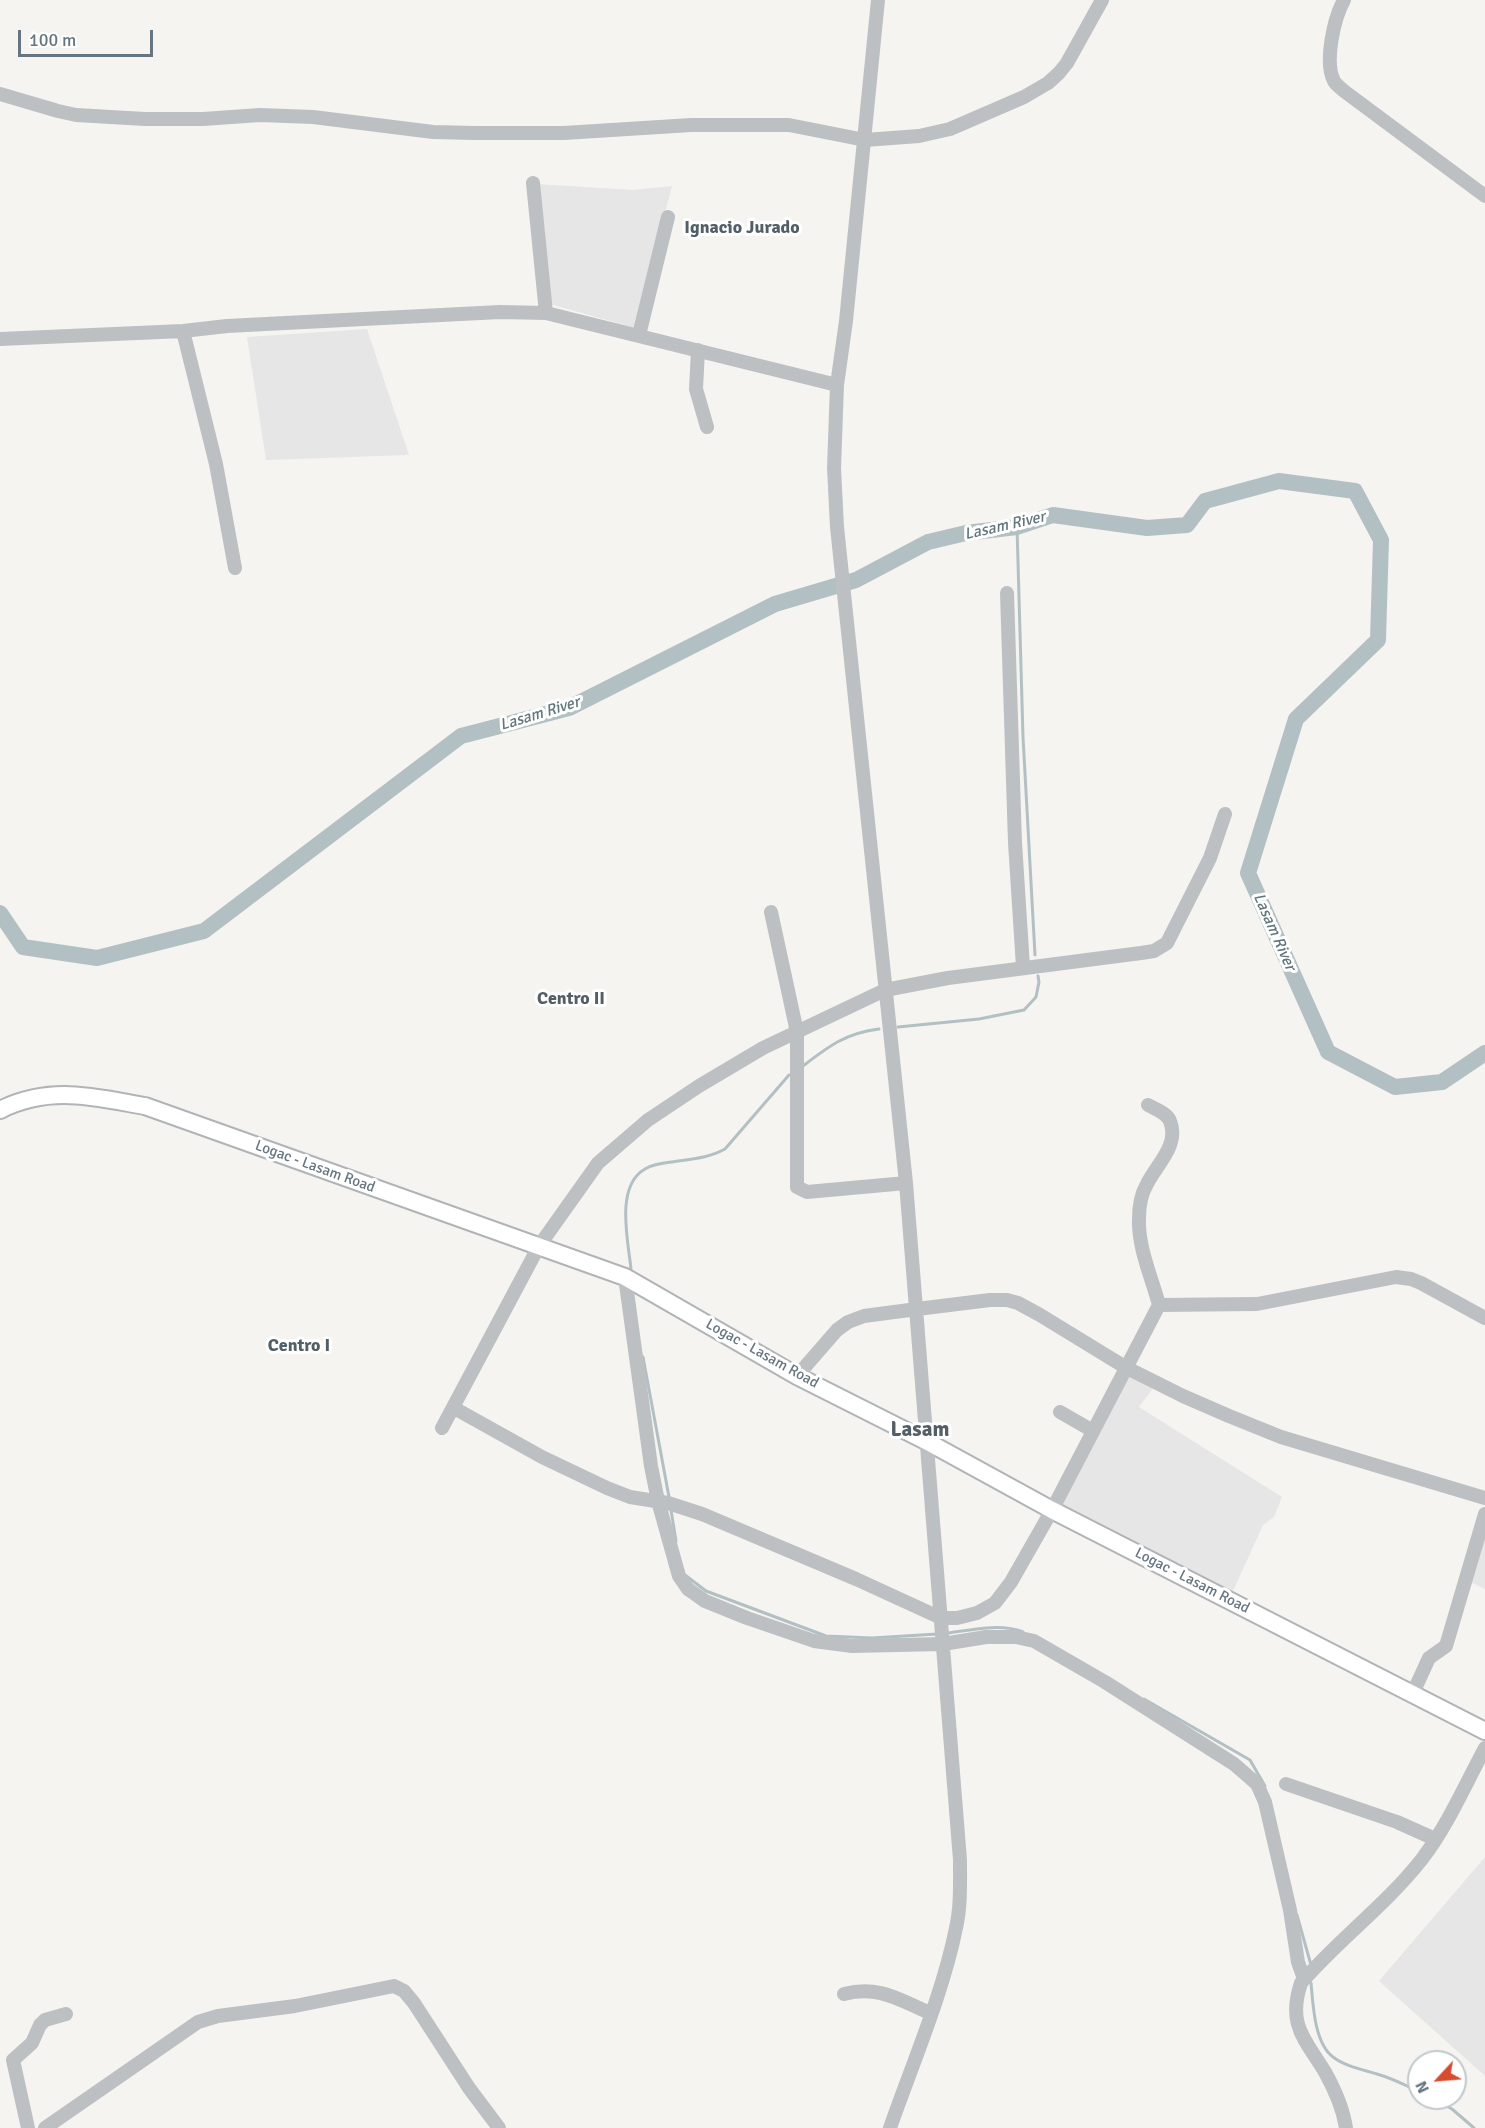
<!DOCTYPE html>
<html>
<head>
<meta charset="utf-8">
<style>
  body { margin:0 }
  #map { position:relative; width:1485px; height:2128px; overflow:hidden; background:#f5f4f1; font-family:Signika,sans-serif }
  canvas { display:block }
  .north { position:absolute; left:1407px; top:2050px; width:60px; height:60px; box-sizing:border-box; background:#fff; border:2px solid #c2c8cc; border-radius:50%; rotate:244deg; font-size:16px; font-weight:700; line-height:24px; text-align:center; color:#667680 }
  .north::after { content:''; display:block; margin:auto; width:21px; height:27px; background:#d74b2f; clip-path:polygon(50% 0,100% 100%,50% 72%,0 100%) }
  .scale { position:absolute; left:18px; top:30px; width:135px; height:27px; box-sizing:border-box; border:3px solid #667680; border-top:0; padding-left:8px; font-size:18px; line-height:21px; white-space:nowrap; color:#667680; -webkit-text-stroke:4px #fff; paint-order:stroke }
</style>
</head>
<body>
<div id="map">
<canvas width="1485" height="2128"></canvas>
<div class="north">N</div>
<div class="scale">100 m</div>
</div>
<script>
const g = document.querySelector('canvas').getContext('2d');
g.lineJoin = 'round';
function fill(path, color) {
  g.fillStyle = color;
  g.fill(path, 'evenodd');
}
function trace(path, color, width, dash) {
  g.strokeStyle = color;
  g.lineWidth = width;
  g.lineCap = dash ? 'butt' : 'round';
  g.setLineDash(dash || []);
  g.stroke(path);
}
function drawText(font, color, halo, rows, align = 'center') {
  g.font = font + ' Signika,sans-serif';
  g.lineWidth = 6;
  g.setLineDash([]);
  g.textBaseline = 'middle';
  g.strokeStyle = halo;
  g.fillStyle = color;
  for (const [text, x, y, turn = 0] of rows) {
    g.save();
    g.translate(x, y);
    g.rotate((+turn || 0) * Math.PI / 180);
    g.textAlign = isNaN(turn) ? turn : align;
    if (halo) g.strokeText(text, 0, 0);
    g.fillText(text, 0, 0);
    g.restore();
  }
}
fill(new Path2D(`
  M 536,184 L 633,190 L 672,186 L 635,328 L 550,304 Z
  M 367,329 L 409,455 L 266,460 L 247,337 Z
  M 1126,1370 L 1156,1384 L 1139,1407 L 1282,1497 L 1274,1517 L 1263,1525 L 1233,1591 L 1059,1505 Z
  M 1485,1529 L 1485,1589 L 1470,1582 Z
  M 1485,1857 L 1485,2076 L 1379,1981 Z`), '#e5e6e5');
trace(new Path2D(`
  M 1017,527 L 1023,737 L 1035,955
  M 898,1027 L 979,1019 L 1024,1010 L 1036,997 L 1039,982 L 1038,976
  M 803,1066 C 829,1046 846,1033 879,1029
  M 631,1269 C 628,1240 615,1186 645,1169 C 653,1164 663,1163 672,1162 C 691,1159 709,1158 725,1149 L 789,1075
  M 643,1357 L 669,1497
  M 671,1510 L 676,1541
  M 685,1575 L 706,1591 L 826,1636 L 872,1638 L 937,1634
  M 948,1633 C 971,1630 1001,1623 1023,1632
  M 1144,1699 L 1250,1760 L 1265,1786
  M 1297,1915 L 1311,1965
  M 1311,1983 C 1313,2003 1314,2043 1333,2057 C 1346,2067 1365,2070 1380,2075 C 1394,2079 1406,2086 1419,2091
  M 1433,2098 L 1452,2109 L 1474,2128`), '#b3c0c3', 3);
trace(new Path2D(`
  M 0,913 L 23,947 L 97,958 L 204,931 L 461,736 L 569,708 L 775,604 L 856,580 L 928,542 L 966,533 L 1017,527 L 1053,515 L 1147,528 L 1187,525 L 1205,501 L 1279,481 L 1355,491 L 1381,540 L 1378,640 L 1296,719 L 1248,873 L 1328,1052 L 1395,1087 L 1442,1082 L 1485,1053`), '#b3c0c3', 16);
const major = new Path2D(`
  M 0,1110 C 50,1085 93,1097 145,1106 L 625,1277 L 797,1376 L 926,1441 L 1052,1510 L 1485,1731`);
trace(major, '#b0b4b7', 20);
trace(new Path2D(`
  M 1344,0 C 1334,18 1324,62 1334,81 C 1336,85 1341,88 1344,91 L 1485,196
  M 0,94 L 58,111 L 76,115 L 145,119 L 203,119 L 260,115 L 313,117 L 433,132 L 474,133 L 564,133 L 691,125 L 789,125 L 865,140 L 919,136 L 950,129 L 1024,97 L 1048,83 L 1059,73 L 1067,63 L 1102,0
  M 533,183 L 546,313
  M 183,331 L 216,464 L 235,568
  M 639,335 L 668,217
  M 0,339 L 183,331 L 227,326 L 500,312 L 546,313 L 837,385 L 834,468 L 837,527 L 906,1183 L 960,1860 C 960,1883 961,1906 956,1928 C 943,1993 912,2065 890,2128
  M 698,350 L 696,389 L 707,427
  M 837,385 L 846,321 L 878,0
  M 1007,593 L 1015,843 L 1023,967
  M 771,912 L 797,1032 L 797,1187 L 807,1192 L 906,1183
  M 1148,1105 C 1155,1109 1167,1113 1170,1121 C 1180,1145 1156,1165 1147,1184 C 1141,1194 1139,1208 1139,1219 C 1138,1248 1152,1278 1159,1305
  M 625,1277 L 651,1466 L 658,1501 L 679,1576 L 688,1589 L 705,1601 L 747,1618 L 814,1641 L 852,1646 L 943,1644 L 986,1637 L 1016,1637 L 1034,1641 L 1105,1682 L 1234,1764 L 1257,1784 L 1265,1802 L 1290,1910 L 1298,1962 L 1304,1979
  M 797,1376 L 837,1330 L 848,1322 L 864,1316 L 917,1309 L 990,1300 L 1007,1300 L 1018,1303 L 1040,1315 L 1125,1367 L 1183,1396 L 1229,1416 L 1281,1437 L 1485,1498
  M 454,1408 L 542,1457 L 607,1488 L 630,1497 L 668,1503 L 702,1514 L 856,1579 L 941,1618 L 957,1618 L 977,1613 L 995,1603 L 1011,1582 L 1052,1510 L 1159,1305 L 1257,1304 L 1396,1277 L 1411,1279 L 1421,1283 L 1485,1318
  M 1060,1412 L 1093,1431
  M 442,1428 L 539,1246 L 598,1163 L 648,1120 L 699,1086 L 763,1048 L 885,990 L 948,978 L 1141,953 L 1154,951 L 1167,943 L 1210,858 L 1225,814
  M 1412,1695 L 1429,1658 L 1446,1646 L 1485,1514
  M 1286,1784 L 1397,1822 L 1435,1839
  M 844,1994 C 879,1985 899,2000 930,2013
  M 28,2128 L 13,2060 L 32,2043 L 40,2025 L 45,2020 L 66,2014
  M 45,2128 L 198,2022 L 218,2016 L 295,2006 L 394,1986 L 404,1991 L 414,2003 L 469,2088 L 499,2128
  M 1346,2128 C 1343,2108 1335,2090 1325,2072 C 1305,2039 1287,2025 1301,1983 C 1339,1939 1386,1905 1422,1859 C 1448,1825 1465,1785 1485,1748`), '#bcc0c3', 14);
trace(major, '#fff', 16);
drawText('15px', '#667680', '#fff', [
  ["Logac - Lasam Road",315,1167,20],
  ["Logac - Lasam Road",762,1354,29],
  ["Logac - Lasam Road",1192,1581,27]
]);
drawText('italic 16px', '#61777d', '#fff', [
  ["Lasam River",1005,526,-13],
  ["Lasam River",540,714,-17],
  ["Lasam River",1274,932,66]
]);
drawText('bold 18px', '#535f66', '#fff', [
  ["Ignacio Jurado",742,228],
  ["Centro II",571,999],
  ["Centro I",299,1346]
]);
drawText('bold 21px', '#535f66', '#fff', [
  ["Lasam",920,1430]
]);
</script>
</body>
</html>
